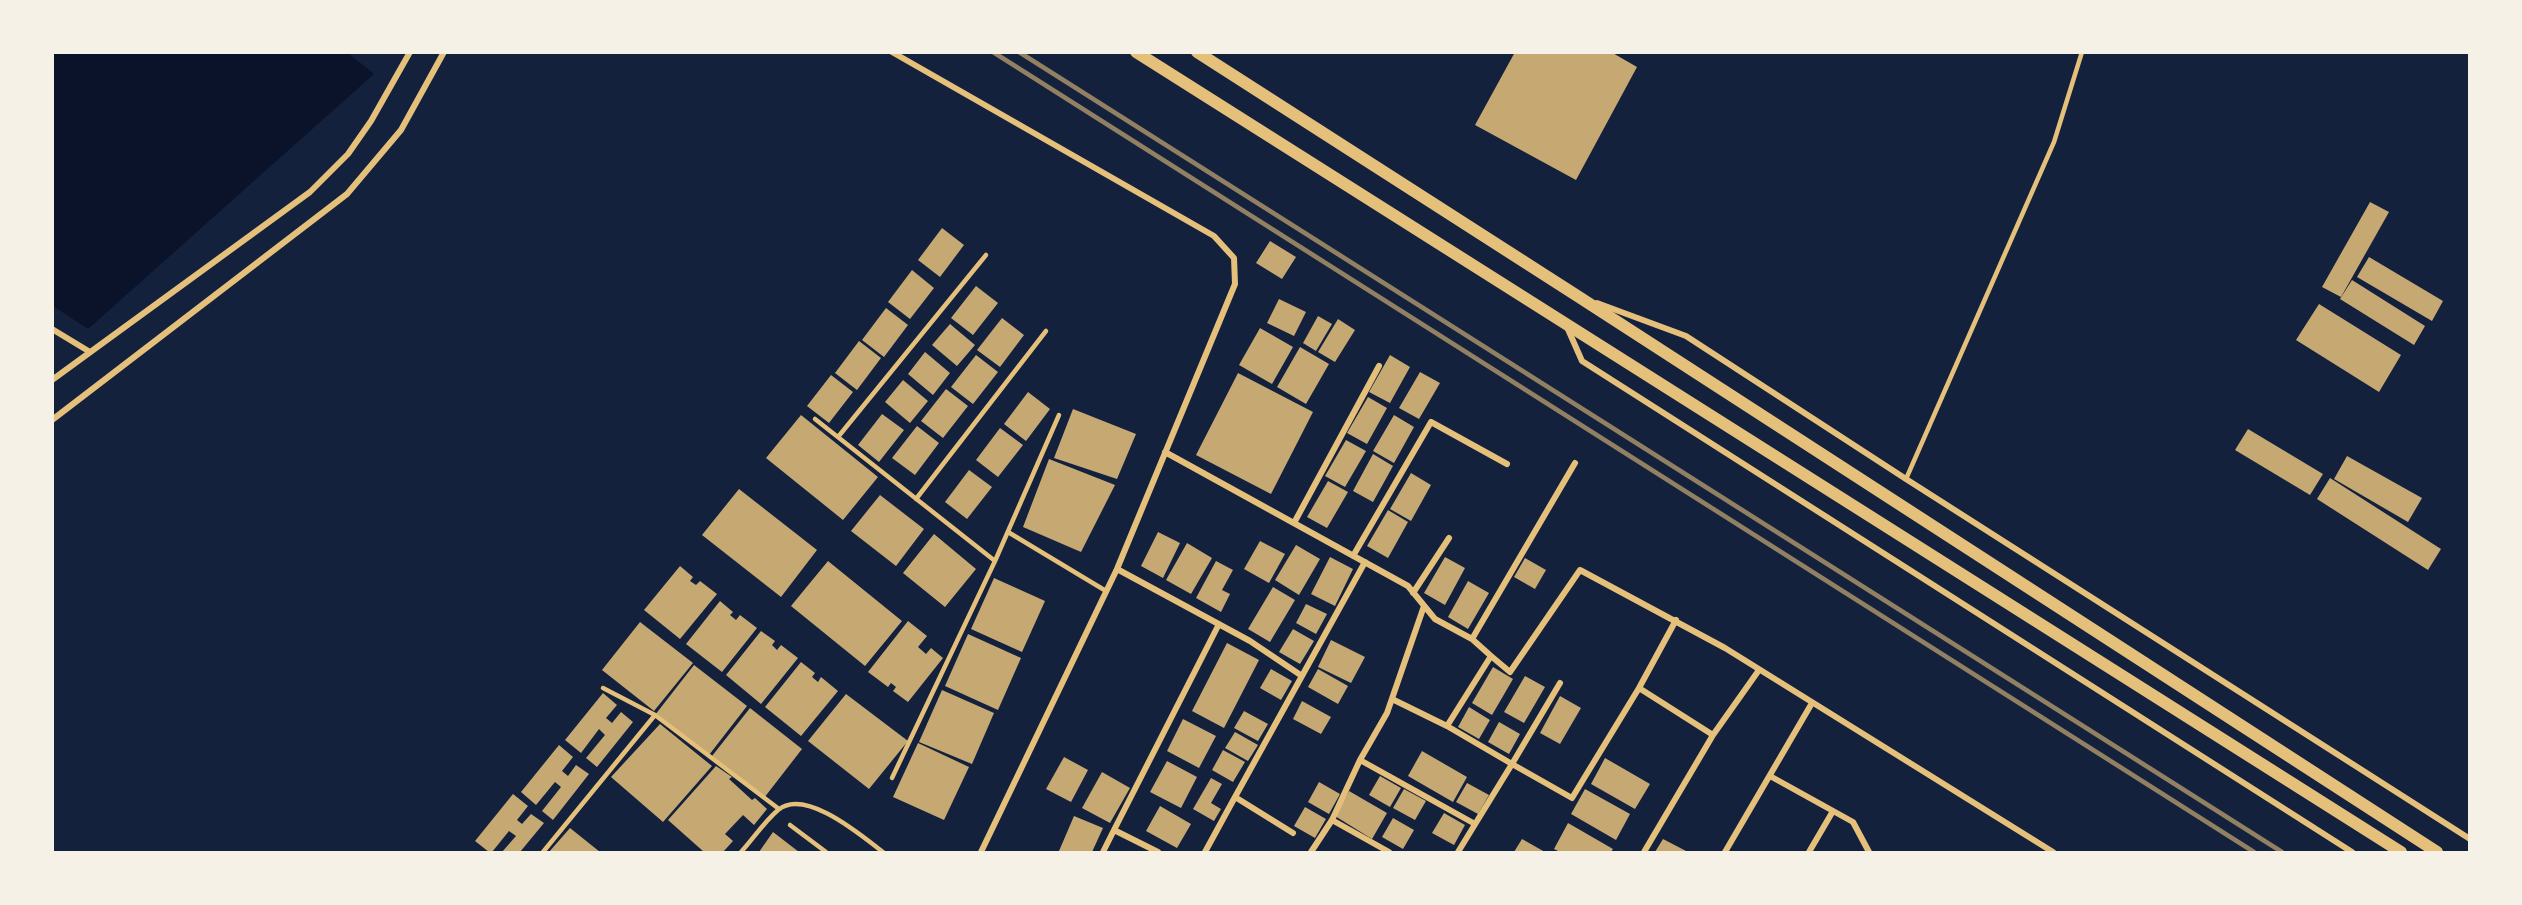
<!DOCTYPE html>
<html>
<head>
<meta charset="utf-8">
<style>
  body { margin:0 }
  #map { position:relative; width:2522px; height:905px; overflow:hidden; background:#14213d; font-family:"Fira Sans Condensed",sans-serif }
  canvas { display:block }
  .frame { position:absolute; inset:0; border:54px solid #f6f1e7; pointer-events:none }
</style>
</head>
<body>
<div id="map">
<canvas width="2522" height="905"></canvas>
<div class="frame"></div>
</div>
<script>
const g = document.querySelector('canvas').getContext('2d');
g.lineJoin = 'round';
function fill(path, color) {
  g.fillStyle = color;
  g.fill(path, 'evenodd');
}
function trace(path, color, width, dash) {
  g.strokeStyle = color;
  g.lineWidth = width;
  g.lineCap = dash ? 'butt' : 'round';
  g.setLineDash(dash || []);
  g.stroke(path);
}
fill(new Path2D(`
  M 52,53 L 348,53 L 374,74 L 88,329 L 53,306 Z`), '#0b132b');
fill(new Path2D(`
  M 1515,52 L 1611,52 L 1637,67 L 1576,180 L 1475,125 Z
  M 2370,202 L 2389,212 L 2341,297 L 2322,287 Z
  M 942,228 L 964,245 L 940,277 L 918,260 Z
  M 1270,241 L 1296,257 L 1282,279 L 1256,263 Z
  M 2369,257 L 2443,301 L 2432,321 L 2357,277 Z
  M 912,270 L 934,288 L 910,319 L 888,302 Z
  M 2352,280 L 2425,326 L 2414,345 L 2340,299 Z
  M 976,286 L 998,303 L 973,335 L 951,318 Z
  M 1279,299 L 1306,312 L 1294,336 L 1267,323 Z
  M 2319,304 L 2401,355 L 2379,392 L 2296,340 Z
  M 886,308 L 908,325 L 884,357 L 862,340 Z
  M 1318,316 L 1332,324 L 1316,351 L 1303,343 Z
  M 1002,318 L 1024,335 L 1000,367 L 977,350 Z
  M 1338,319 L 1355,330 L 1335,362 L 1318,352 Z
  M 950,324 L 975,345 L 957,366 L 932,345 Z
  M 1260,328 L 1293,347 L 1272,384 L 1239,365 Z
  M 859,341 L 881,358 L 857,390 L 835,373 Z
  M 1300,347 L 1329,364 L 1306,404 L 1277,387 Z
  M 925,352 L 950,373 L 933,395 L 908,374 Z
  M 976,355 L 998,372 L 973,404 L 951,387 Z
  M 1390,355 L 1410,367 L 1390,403 L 1369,392 Z
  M 1420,372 L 1440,383 L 1419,419 L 1399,408 Z
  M 1238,373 L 1313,412 L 1271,494 L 1196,455 Z
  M 831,375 L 853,392 L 829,423 L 807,406 Z
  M 903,380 L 928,401 L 910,423 L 885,402 Z
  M 946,389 L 968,406 L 943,438 L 921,421 Z
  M 1028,392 L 1050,409 L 1026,441 L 1004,424 Z
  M 1368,397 L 1387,408 L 1367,444 L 1347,433 Z
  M 1073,409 L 1136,434 L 1117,479 L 1054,458 Z
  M 882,414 L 904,430 L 879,462 L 858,445 Z
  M 801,415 L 878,477 L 843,520 L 766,458 Z
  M 1394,415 L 1414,427 L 1394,463 L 1373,451 Z
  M 917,426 L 939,443 L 915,475 L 892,458 Z
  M 1000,428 L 1023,445 L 998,477 L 976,460 Z
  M 2248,429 L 2323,474 L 2310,495 L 2235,450 Z
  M 1346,440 L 1366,451 L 1345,487 L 1325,476 Z
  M 1373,454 L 1393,466 L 1373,502 L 1353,491 Z
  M 2347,456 L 2422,498 L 2408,522 L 2334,479 Z
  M 1049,459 L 1115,485 L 1081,552 L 1023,527 Z
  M 969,470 L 992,487 L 967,519 L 945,502 Z
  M 1411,473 L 1431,485 L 1411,521 L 1390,509 Z
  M 2330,478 L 2441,549 L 2428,570 L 2317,499 Z
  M 1328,481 L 1348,492 L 1327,528 L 1307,517 Z
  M 739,489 L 817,550 L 781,597 L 702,535 Z
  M 880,495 L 924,529 L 896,566 L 851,531 Z
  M 1388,510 L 1408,522 L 1388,558 L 1367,546 Z
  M 1158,532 L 1180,543 L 1163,578 L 1141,566 Z
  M 934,534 L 976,569 L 945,607 L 903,573 Z
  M 1260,541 L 1285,554 L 1269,583 L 1244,569 Z
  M 1187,543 L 1212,558 L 1191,594 L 1166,580 Z
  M 1296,545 L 1320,559 L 1299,595 L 1275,580 Z
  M 1330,557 L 1353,569 L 1335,606 L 1311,594 Z
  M 1445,557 L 1465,568 L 1445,605 L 1424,593 Z
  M 1525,558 L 1546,570 L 1535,589 L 1514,577 Z
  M 828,561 L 902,621 L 865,666 L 791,606 Z
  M 1216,561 L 1233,570 L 1222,590 L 1230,594 L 1221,612 L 1196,598 Z
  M 680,566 L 693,577 L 690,581 L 696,585 L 700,581 L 717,594 L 680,639 L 644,610 Z
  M 994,578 L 1045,601 L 1022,652 L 971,629 Z
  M 1468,581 L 1489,593 L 1468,629 L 1448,617 Z
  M 1273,587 L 1295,600 L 1270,642 L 1248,629 Z
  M 720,601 L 733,612 L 730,615 L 736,620 L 740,615 L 757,628 L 722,672 L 686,644 Z
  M 1306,604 L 1327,614 L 1316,634 L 1296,623 Z
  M 908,621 L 927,636 L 918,647 L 926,654 L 931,648 L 943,658 L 908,702 L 893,691 L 896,687 L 891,683 L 888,687 L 868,672 Z
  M 640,622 L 693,663 L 654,711 L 602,670 Z
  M 1293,629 L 1314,641 L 1300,664 L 1279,652 Z
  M 761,631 L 775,641 L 772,645 L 777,650 L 781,645 L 798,658 L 761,704 L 726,675 Z
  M 968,634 L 1021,658 L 998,710 L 945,686 Z
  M 1331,640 L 1365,657 L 1351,683 L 1318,667 Z
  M 1227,643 L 1259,660 L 1224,728 L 1192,711 Z
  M 801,662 L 815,673 L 812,677 L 818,682 L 821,677 L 838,691 L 801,736 L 765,707 Z
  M 694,665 L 747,706 L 709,755 L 655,715 Z
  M 1493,667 L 1513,679 L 1492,715 L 1472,703 Z
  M 1271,669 L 1292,681 L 1281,700 L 1260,688 Z
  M 1318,669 L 1348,686 L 1338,704 L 1308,687 Z
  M 1525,676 L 1545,687 L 1524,723 L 1504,712 Z
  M 942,690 L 994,713 L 972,764 L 919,742 Z
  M 603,693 L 617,705 L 606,718 L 612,723 L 621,712 L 633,722 L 597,767 L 586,758 L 605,735 L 599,729 L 581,753 L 565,740 Z
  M 846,694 L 908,741 L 869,789 L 808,741 Z
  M 1560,696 L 1581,708 L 1560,744 L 1540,733 Z
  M 1302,701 L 1331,717 L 1321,734 L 1293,719 Z
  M 1469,707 L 1490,720 L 1479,739 L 1458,727 Z
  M 750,708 L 802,749 L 764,798 L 712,756 Z
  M 1244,711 L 1268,724 L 1258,741 L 1234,728 Z
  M 1183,719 L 1216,736 L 1199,768 L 1167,751 Z
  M 1499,722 L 1520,734 L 1509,754 L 1488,742 Z
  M 660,724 L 712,766 L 663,822 L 611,777 Z
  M 1235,732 L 1258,745 L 1248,761 L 1225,748 Z
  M 918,743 L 969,767 L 944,820 L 893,797 Z
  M 559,745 L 573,757 L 562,771 L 568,776 L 576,765 L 589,774 L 553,820 L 542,811 L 561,787 L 555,782 L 536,805 L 521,792 Z
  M 1223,750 L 1245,762 L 1233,782 L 1212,770 Z
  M 1422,751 L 1467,777 L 1453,802 L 1408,776 Z
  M 1064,757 L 1088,770 L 1071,802 L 1046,789 Z
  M 1605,758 L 1650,784 L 1635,809 L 1591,784 Z
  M 1167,761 L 1197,777 L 1181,808 L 1150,792 Z
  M 716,766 L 732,777 L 729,779 L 752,800 L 755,798 L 767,809 L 754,825 L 743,815 L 725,834 L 733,841 L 723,852 L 704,852 L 668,820 Z
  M 1102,772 L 1130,788 L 1110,823 L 1082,808 Z
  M 1380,776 L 1401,788 L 1390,807 L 1369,795 Z
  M 1211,778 L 1222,784 L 1211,803 L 1221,809 L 1214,821 L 1193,809 Z
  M 1319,782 L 1340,794 L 1329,814 L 1308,802 Z
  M 1467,783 L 1489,795 L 1478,814 L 1456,802 Z
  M 1404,789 L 1426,801 L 1415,820 L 1393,808 Z
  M 1585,789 L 1630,814 L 1616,840 L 1571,814 Z
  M 1349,791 L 1387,813 L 1372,839 L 1335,816 Z
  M 513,794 L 528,806 L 517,820 L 522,824 L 531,814 L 544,823 L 520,852 L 502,852 L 516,836 L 509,831 L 492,852 L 489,852 L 475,841 Z
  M 1160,806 L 1191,824 L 1177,848 L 1146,831 Z
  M 1305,807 L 1326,819 L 1315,838 L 1294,826 Z
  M 1444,813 L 1465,825 L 1454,845 L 1432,833 Z
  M 1074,816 L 1103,828 L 1092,852 L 1059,851 Z
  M 1393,818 L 1414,830 L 1403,849 L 1382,837 Z
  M 1568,823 L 1613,849 L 1611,852 L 1560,852 L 1554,849 Z
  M 570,828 L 600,852 L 549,852 Z
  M 773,832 L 799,852 L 759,852 Z
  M 1522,839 L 1545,852 L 1514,852 Z
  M 1663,839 L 1688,852 L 1655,852 Z`), '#c6a872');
trace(new Path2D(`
  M 815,419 L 995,561
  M 838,437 L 986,255
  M 1906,479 L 2054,142 L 2082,52
  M 916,499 L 1046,331
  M 1008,532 L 1106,591
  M 603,688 L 655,715 L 779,809
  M 892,778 L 995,561 L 1059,415
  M 790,825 L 826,852
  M 543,852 L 655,715
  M 741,852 C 753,839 764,822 778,810 C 805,787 862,836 883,852`), '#e5c07b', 4.5);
trace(new Path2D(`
  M 892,52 L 1214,236 L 1234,258 L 1235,284 L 1117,569 L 981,852
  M 1597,303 L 1686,336 L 1906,479 L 2470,839
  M 1567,327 L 1582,361 L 2352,852
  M 52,329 L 90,352
  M 52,380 L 310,192 L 348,154 L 371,121 L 410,52
  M 52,420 L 347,194 L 401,130 L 444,52
  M 1165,452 L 1408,586 L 1435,619 L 1472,639 L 1491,656 L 1447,726 L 1512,764 L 1458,852
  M 1294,523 L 1379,366
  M 1353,556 L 1431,422 L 1507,464
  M 1117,569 L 1250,641 L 1302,676
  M 1413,593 L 1449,538
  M 1472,639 L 1575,463
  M 1491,656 L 1510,672 L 1580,570 L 1725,648 L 2053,852
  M 1560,683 L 1512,764 L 1572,798 L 1639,688 L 1676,620
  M 1639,688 L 1713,735 L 1644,852
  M 1392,699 L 1447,726
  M 1713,735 L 1759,670
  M 1360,760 L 1475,824
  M 1770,776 L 1853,822 L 1869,852
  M 1332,820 L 1389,852
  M 1293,833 L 1235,797 L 1365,562
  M 1103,852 L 1114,830
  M 1158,852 L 1114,830 L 1219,624
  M 1205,852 L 1235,797
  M 1311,852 L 1332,820 L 1360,760 L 1387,713 L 1424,606
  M 1725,852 L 1812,703
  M 1809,852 L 1833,811`), '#e5c07b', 6);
trace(new Path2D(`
  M 1136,52 L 2401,852
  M 1197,52 L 1579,297 L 2437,852`), '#e5c07b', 12);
trace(new Path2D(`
  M 993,52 L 2254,852
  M 1019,52 L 2282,852`), '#918062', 4.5);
</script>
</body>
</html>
